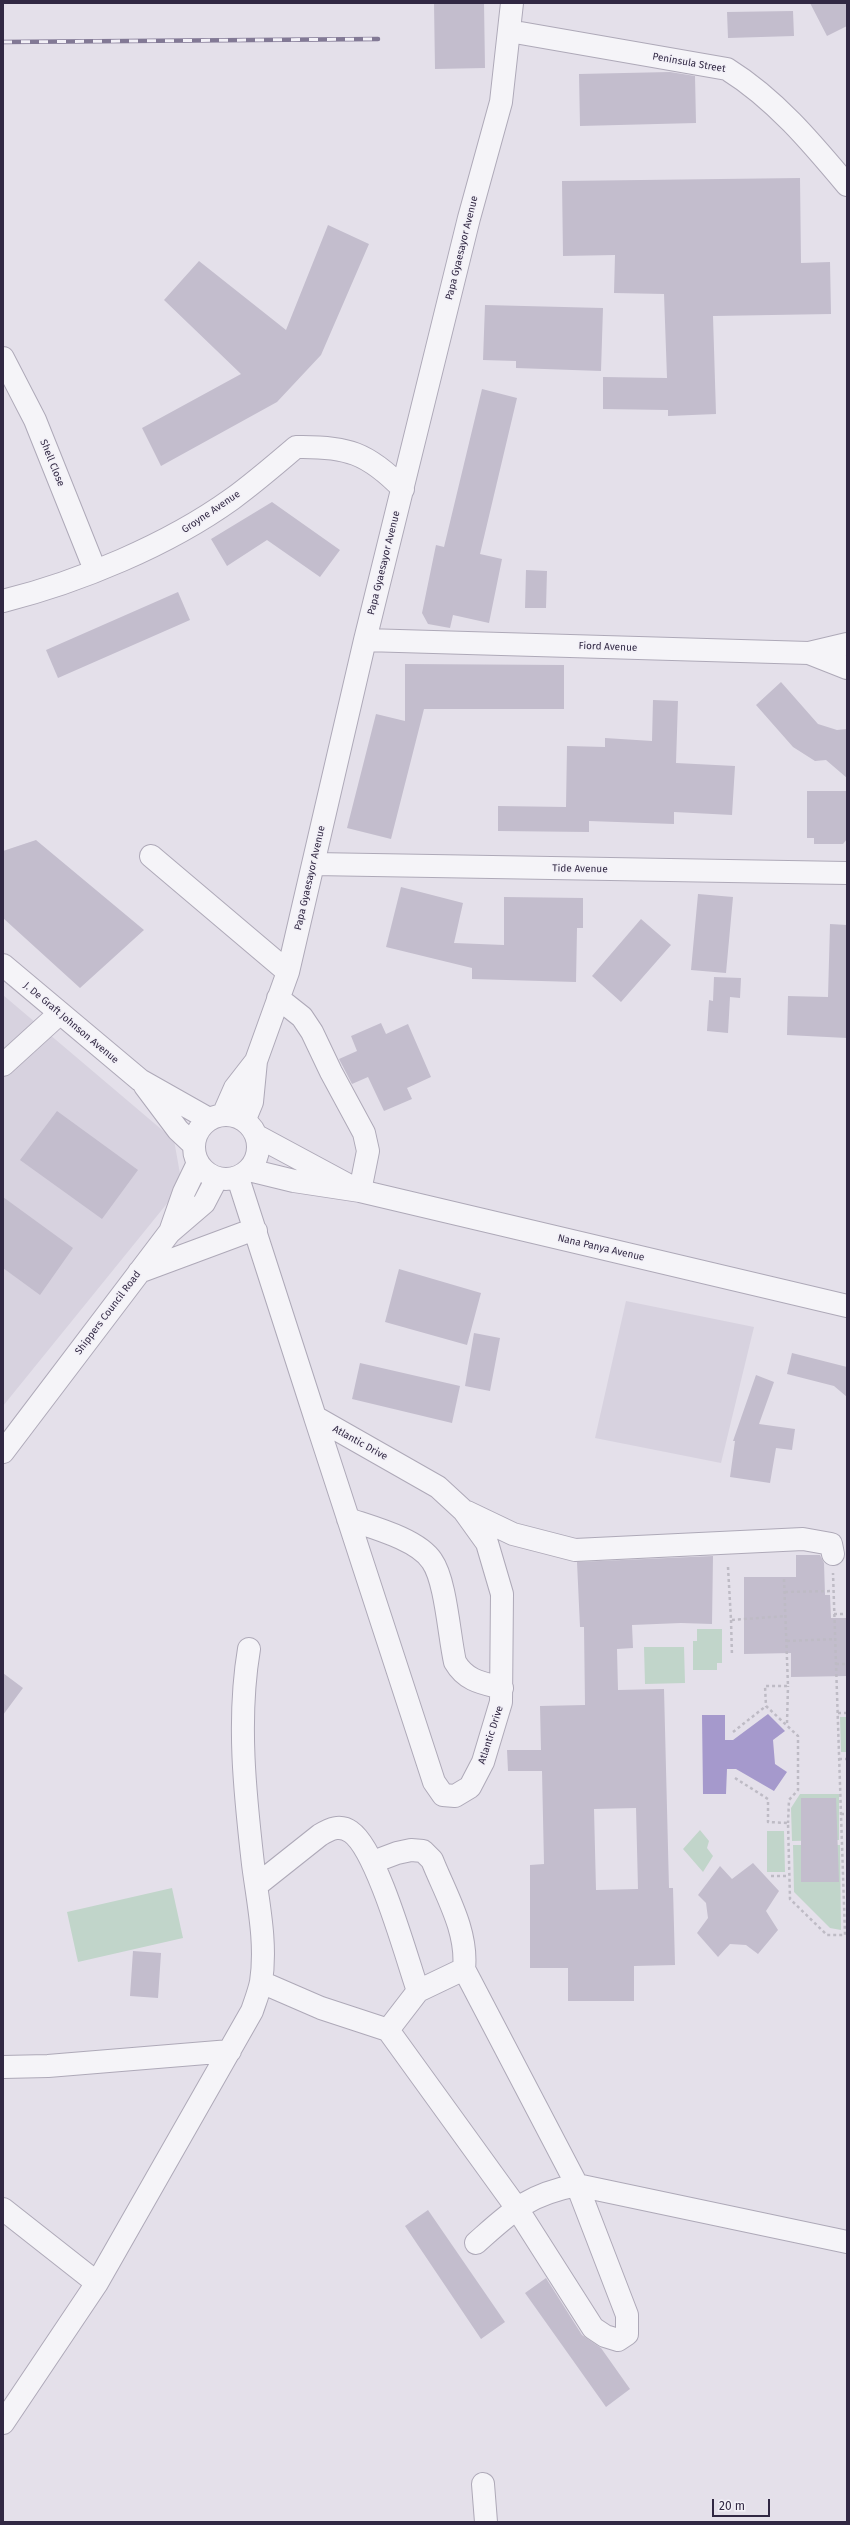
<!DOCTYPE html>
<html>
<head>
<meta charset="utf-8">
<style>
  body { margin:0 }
  #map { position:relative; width:850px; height:2525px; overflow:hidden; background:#e4e0ea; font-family:"Fira Sans",sans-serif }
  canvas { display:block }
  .frame { position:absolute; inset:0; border:4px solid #312843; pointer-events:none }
  .scale { position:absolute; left:712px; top:2499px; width:58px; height:18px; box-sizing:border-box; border:2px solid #312843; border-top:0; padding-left:5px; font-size:12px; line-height:14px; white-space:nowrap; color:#312843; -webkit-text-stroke:3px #f2f0f7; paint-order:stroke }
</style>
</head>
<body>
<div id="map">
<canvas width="850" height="2525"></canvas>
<div class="frame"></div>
<div class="scale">20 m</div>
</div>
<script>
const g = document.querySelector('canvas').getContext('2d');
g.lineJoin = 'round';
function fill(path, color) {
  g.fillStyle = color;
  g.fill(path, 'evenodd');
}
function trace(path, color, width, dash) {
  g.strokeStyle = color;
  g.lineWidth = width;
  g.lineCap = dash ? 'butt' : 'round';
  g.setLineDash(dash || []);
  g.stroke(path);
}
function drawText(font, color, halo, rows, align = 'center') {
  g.font = font + ' "Fira Sans",sans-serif';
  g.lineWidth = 3;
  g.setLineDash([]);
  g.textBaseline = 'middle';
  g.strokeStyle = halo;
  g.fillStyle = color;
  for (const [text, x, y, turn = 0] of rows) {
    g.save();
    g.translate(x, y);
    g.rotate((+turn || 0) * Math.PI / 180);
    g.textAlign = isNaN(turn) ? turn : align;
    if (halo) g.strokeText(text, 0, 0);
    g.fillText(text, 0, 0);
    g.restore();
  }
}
fill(new Path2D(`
  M 3,995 L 174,1140 L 182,1185 L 3,1406 Z
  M 626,1301 L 754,1327 L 721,1463 L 595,1438 Z`), '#d7d2df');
fill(new Path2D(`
  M 697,1629 L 722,1629 L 722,1663 L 717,1663 L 717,1670 L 693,1670 L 693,1641 L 697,1641 Z
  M 644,1647 L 684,1647 L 685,1683 L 645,1684 Z
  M 840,1717 L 847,1717 L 847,1752 L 841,1752 Z
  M 800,1794 L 839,1794 L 839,1840 L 792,1841 L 791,1808 Z
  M 700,1830 L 709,1841 L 707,1848 L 713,1856 L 703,1872 L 683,1849 Z
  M 767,1831 L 784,1831 L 785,1872 L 767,1872 Z
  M 793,1845 L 840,1845 L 841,1930 L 830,1928 L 794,1892 Z
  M 172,1888 L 183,1938 L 78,1962 L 67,1912 Z`), '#c1d5ca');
fill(new Path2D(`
  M 768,1714 L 785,1731 L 773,1740 L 775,1764 L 787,1772 L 774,1791 L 736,1769 L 727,1769 L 726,1794 L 703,1794 L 702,1715 L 725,1715 L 725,1740 L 733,1740 Z`), '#a599cc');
fill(new Path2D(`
  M 434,3 L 484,3 L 485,68 L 435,69 Z
  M 810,3 L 847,3 L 847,26 L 827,36 Z
  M 793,11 L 794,36 L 728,38 L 727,12 Z
  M 670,72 L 695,76 L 696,123 L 580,126 L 579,74 Z
  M 800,178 L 801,263 L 830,262 L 831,314 L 713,316 L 716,414 L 668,416 L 668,410 L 603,409 L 603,377 L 667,378 L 664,294 L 614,293 L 615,255 L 563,256 L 562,181 Z
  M 328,225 L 369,244 L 321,355 L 277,402 L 161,466 L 142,428 L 241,374 L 164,300 L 199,261 L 286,330 Z
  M 485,305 L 603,308 L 601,371 L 516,368 L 516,361 L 483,360 Z
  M 482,389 L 517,398 L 480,554 L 502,559 L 489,623 L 453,615 L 450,628 L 428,624 L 422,613 L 436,545 L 444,547 Z
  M 272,502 L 340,550 L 320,577 L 267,540 L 227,566 L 211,539 Z
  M 526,570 L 547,571 L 546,608 L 525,608 Z
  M 178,592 L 190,620 L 58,678 L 46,650 Z
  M 405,664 L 564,665 L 564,709 L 424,709 L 391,839 L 347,828 L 376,714 L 405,721 Z
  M 781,682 L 818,724 L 837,730 L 847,729 L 847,778 L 826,760 L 815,761 L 793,747 L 756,705 Z
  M 653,700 L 678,701 L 676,763 L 735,766 L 732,815 L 674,812 L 674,824 L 589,821 L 589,832 L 498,831 L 498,806 L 566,807 L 567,746 L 605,747 L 605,738 L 652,741 Z
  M 807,791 L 847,791 L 847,839 L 843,844 L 814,844 L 814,838 L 807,838 Z
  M 36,840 L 144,930 L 80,988 L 3,918 L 3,851 Z
  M 401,887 L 463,903 L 454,943 L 504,945 L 504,897 L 583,898 L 583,928 L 577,928 L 576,982 L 472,979 L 472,968 L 386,947 Z
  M 698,894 L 733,897 L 726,973 L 691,970 Z
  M 641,919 L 671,945 L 621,1002 L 592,976 Z
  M 830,924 L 847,925 L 847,1038 L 787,1035 L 788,996 L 828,997 Z
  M 714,977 L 741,978 L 740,998 L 730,997 L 728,1033 L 707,1031 L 709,1000 L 713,1001 Z
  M 381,1023 L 386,1034 L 408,1024 L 431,1077 L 407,1088 L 412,1099 L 384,1111 L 368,1077 L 352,1084 L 339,1059 L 357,1051 L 351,1036 Z
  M 57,1111 L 138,1170 L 102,1219 L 20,1160 Z
  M 3,1197 L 73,1248 L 40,1295 L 3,1268 Z
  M 399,1269 L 481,1293 L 467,1345 L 385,1322 Z
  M 474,1333 L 500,1338 L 490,1391 L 465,1386 Z
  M 792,1353 L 847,1367 L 847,1397 L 834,1386 L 787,1374 Z
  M 360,1363 L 460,1386 L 452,1423 L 352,1399 Z
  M 756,1375 L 774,1382 L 759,1424 L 795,1429 L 792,1450 L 776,1448 L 770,1483 L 730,1477 L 735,1441 L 733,1441 Z
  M 796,1555 L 820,1555 L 824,1563 L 825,1595 L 830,1595 L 831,1618 L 847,1618 L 847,1676 L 791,1677 L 791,1653 L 744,1654 L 744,1577 L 796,1577 Z
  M 713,1556 L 712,1624 L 681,1623 L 632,1625 L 633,1648 L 617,1649 L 618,1690 L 664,1689 L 669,1888 L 673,1888 L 675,1965 L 634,1966 L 634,2001 L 568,2001 L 568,1968 L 530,1968 L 530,1865 L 544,1864 L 542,1771 L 508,1771 L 507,1750 L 541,1750 L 540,1706 L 585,1705 L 584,1627 L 580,1627 L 577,1562 ZM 636,1808 L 638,1889 L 596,1890 L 594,1809 Z
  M 3,1673 L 23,1688 L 3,1715 Z
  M 801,1798 L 836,1798 L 839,1882 L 801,1882 Z
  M 753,1863 L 779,1891 L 766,1911 L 778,1930 L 758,1954 L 746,1945 L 730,1944 L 718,1957 L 697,1933 L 708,1918 L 706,1903 L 698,1895 L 720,1866 L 732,1879 Z
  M 133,1951 L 161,1953 L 158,1998 L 130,1996 Z
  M 428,2210 L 505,2322 L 481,2339 L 405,2226 Z
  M 546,2278 L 582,2335 L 601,2348 L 630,2389 L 606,2407 L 525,2293 Z`), '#c3bdcd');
const minor = new Path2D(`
  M 509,31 L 727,69 C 775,99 811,142 847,185
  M 3,358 L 35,420 L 95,570
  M 3,601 C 79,582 168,545 232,499 C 254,483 275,465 296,447 C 347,446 368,453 403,489
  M 365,640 L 809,653 L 847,668
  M 809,653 L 847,644
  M 151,856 L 288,972
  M 314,864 L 847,873
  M 3,965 L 140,1080 L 209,1119
  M 278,998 L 302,1017 L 312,1032 L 331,1072 L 364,1133 L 368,1151 L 360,1191
  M 3,1065 L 59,1014
  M 145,1086 L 178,1130 L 194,1145
  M 224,1113 L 235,1088 L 256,1061
  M194 1147a32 32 0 1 1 64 0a32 32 0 1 1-64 0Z
  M 245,1119 L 252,1102 L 256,1061 L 288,972 L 365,640 L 469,218 L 501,102 L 512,3
  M 257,1136 L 348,1185
  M 249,1170 L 294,1181 L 360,1191 L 847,1306
  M 238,1178 L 315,1417
  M 170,1232 L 184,1192 L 198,1163
  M 139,1272 L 244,1233 L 256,1231
  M 315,1417 L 438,1487 L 464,1511 L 487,1543 L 502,1594 L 501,1702 L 483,1762 L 470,1787 L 455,1796 L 443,1795 L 434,1782 Z
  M 3,1452 L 169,1233 L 204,1203 L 217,1178
  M 467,1512 L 513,1534 L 575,1550 L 803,1539 L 831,1544 L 833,1554
  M 348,1519 C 371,1527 418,1539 432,1561 C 446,1581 449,1636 455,1662 C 466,1681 482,1683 502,1688
  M 257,1885 L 320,1835 C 330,1829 340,1824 351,1832 C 377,1850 406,1956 418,1991
  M 261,1982 L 321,2008 L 388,2030 L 516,2207 L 593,2328 L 605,2336 L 618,2340 L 627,2334 L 627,2315 L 577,2185 L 464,1969 C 468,1931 446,1895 432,1860 L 423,1851 L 411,1850 L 397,1853 L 373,1862
  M 388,2030 L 418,1991 L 464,1969
  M 3,2067 L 48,2066 L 230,2051
  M 3,2209 L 97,2283
  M 476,2243 C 512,2211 527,2195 577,2185 L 847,2242
  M 3,2423 L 97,2283 L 252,2011 C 255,2002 259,1992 261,1982 C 267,1943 258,1903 253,1864 C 245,1794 237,1720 249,1649
  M 483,2484 L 486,2522`);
trace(minor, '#aea9b8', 24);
trace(new Path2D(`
  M 728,1567 L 731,1620 L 786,1616
  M 784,1579 L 788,1686 L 765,1686 L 766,1706 L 798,1736 L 798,1790 L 789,1800 L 788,1823
  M 785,1592 L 833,1591
  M 834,1614 L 847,1614
  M 731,1620 L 732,1656
  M 787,1641 L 835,1639
  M 836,1664 L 847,1664
  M 838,1713 L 847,1713
  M 787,1723 L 788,1686
  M 733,1732 L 766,1706
  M 839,1759 L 847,1759
  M 735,1778 L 768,1799 L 768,1822 L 788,1823 L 790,1899 L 827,1935 L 845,1935 L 833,1573
  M 841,1814 L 847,1814
  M 771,1876 L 789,1876`), '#bebbc5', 2.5, [3, 3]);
trace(minor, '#f5f4f8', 22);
const rail = new Path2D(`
  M 3,42 L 378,39`);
trace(rail, '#827995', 4.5);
trace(rail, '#f2f0f7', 3, [9]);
drawText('10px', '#312843', '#f2f0f7', [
  ["Peninsula Street",689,63,10],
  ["Papa Gyaesayor Avenue",462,248,-76],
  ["Shell Close",52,463,68],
  ["Groyne Avenue",211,512,-34],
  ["Papa Gyaesayor Avenue",384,563,-76],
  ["Fiord Avenue",608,647,2],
  ["Tide Avenue",580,869,1],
  ["Papa Gyaesayor Avenue",310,878,-77],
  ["J. De Graft Johnson Avenue",71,1023,40],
  ["Nana Panya Avenue",601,1248,13],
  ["Shippers Council Road",108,1313,-53],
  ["Atlantic Drive",360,1443,29],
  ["Atlantic Drive",491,1735,-72]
]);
</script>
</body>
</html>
